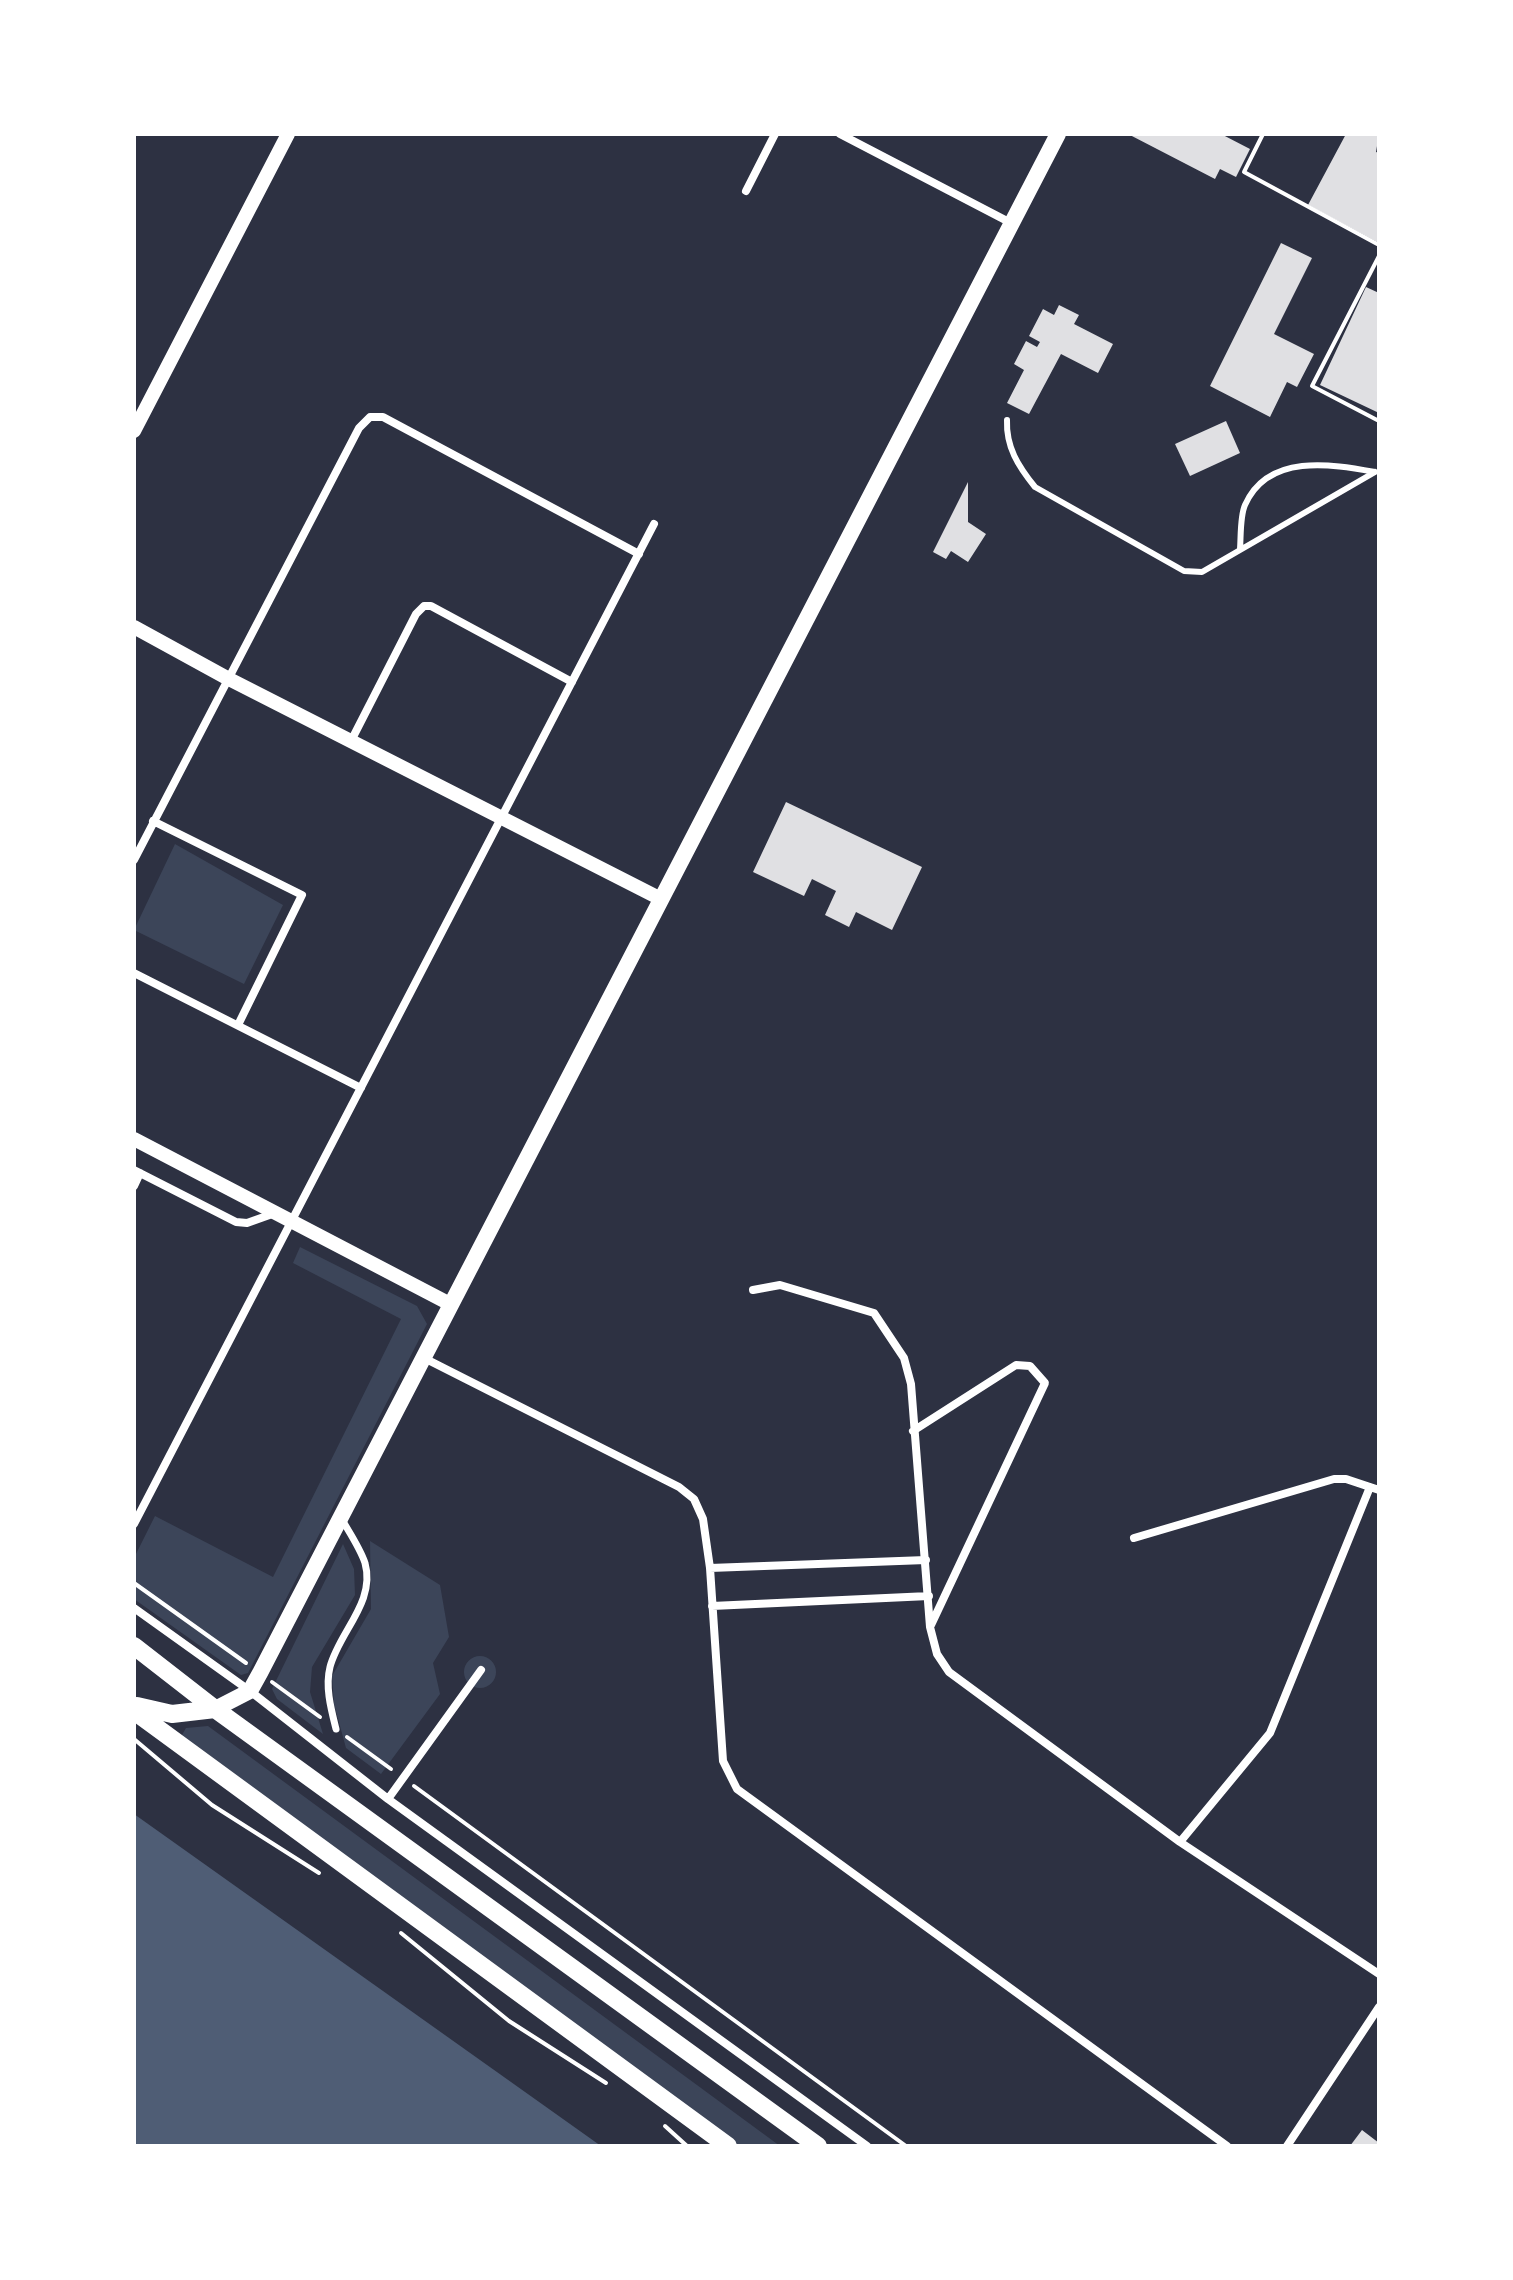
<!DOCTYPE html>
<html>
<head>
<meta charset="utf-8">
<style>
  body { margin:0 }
  #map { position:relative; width:1513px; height:2280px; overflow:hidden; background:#2d3142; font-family:"Zilla Slab",serif }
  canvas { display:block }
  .frame { position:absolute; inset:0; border:136px solid #fff; pointer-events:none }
</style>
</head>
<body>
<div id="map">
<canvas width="1513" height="2280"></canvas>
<div class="frame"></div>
</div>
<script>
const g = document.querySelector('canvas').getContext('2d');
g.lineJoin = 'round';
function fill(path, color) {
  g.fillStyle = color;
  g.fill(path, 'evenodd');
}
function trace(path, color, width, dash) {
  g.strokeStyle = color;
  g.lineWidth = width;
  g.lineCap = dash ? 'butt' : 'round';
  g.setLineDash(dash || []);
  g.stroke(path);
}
fill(new Path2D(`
  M 175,844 L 283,905 L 244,984 L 134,930 Z
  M 300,1247 L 417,1306 L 427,1324 L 248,1673 L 241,1675 L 134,1599 L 134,1558 L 155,1516 L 273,1577 L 401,1319 L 293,1263 Z
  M 370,1541 L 440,1585 L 449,1637 L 433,1663 L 440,1694 L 381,1774 L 346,1748 L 334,1704 L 332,1676 L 371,1609 Z
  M 343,1544 L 354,1569 L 355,1595 L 312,1667 L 310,1692 L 323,1734 L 277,1699 L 272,1689 Z
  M464 1672a16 16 0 1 1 32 0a16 16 0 1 1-32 0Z
  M 208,1726 L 780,2146 L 738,2146 L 182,1735 L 186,1728 Z`), '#3c4559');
fill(new Path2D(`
  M 134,1814 L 601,2146 L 134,2146 Z`), '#4f5d75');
fill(new Path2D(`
  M 1128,134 L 1221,134 L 1250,149 L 1236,177 L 1220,169 L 1215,179 Z
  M 1346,134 L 1379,134 L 1376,152 L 1379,153 L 1379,243 L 1308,205 Z
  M 1281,243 L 1312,258 L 1274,334 L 1314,354 L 1297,387 L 1287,382 L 1270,417 L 1210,386 Z
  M 1366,287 L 1379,293 L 1379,413 L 1320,385 Z
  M 1059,305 L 1079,315 L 1074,324 L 1113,344 L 1098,373 L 1061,354 L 1029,414 L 1007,403 L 1024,370 L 1014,364 L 1026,341 L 1037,347 L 1040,342 L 1029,336 L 1043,309 L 1054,315 Z
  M 1226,421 L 1240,453 L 1190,476 L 1175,444 Z
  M 968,482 L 968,522 L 986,534 L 968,562 L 951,551 L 946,559 L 933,552 Z
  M 786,802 L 922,867 L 892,930 L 856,912 L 849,927 L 825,915 L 836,891 L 812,879 L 804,896 L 753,872 Z
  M 1362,2130 L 1379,2143 L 1379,2146 L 1350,2146 Z`), '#e0e0e3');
trace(new Path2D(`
  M 1263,134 L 1244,172 L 1379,245
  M 1379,256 L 1312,386 L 1379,421
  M 134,1583 L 246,1663
  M 272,1682 L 320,1717
  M 347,1737 L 391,1769
  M 134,1739 L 212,1805 L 319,1873
  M 414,1786 L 906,2146
  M 401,1933 L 509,2021 L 606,2083
  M 665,2126 L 687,2146`), '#fff', 4);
trace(new Path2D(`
  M 1007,420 C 1006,447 1018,466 1035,487 L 1184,571 L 1202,572 L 1375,472
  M 1240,549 C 1241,536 1240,516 1245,505 C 1268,453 1331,464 1375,472`), '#fff', 6);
trace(new Path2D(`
  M 336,1729 C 331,1709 325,1687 330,1667 C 339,1632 376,1602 365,1563 C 360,1548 349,1532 341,1518`), '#fff', 7);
trace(new Path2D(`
  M 840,134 L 1011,223
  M 746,191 L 775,134
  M 351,741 L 416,614 L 424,606 L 431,606 L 572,682
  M 153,821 L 302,895 L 238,1025
  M 134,860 L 359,428 L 370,417 L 383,417 L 639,554
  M 134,973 L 361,1088
  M 134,1170 L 236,1222 L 247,1223 L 275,1213
  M 134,1186 L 140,1173
  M 753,1290 L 780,1285 L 874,1313 L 904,1358 L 911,1384 L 930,1627 L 937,1654 L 949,1672 L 1180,1842 L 1379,1974
  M 424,1358 L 679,1487 L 694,1499 L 703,1519 L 710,1568 L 723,1761 L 737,1789 L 1227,2146
  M 913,1431 L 1016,1365 L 1030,1366 L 1045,1383 L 931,1625
  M 134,1524 L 654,524
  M 1134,1538 L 1334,1479 L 1346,1479 L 1379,1490
  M 710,1568 L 926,1560
  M 712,1606 L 929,1596
  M 134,1608 L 250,1691 L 388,1799 L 867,2146
  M 388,1799 L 481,1670
  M 1180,1842 L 1270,1733 L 1370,1487
  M 1287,2146 L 1379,2007`), '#fff', 8);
trace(new Path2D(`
  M 134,431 L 288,134
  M 134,627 L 227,678 L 661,899
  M 134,1139 L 450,1304`), '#fff', 14);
trace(new Path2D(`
  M 215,1709 L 250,1691 L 260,1673 L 1058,134`), '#fff', 16);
trace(new Path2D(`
  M 134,1646 L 215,1709 L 818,2146
  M 137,1706 L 172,1714 L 215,1709
  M 134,1711 L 728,2146`), '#fff', 18);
</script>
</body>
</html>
